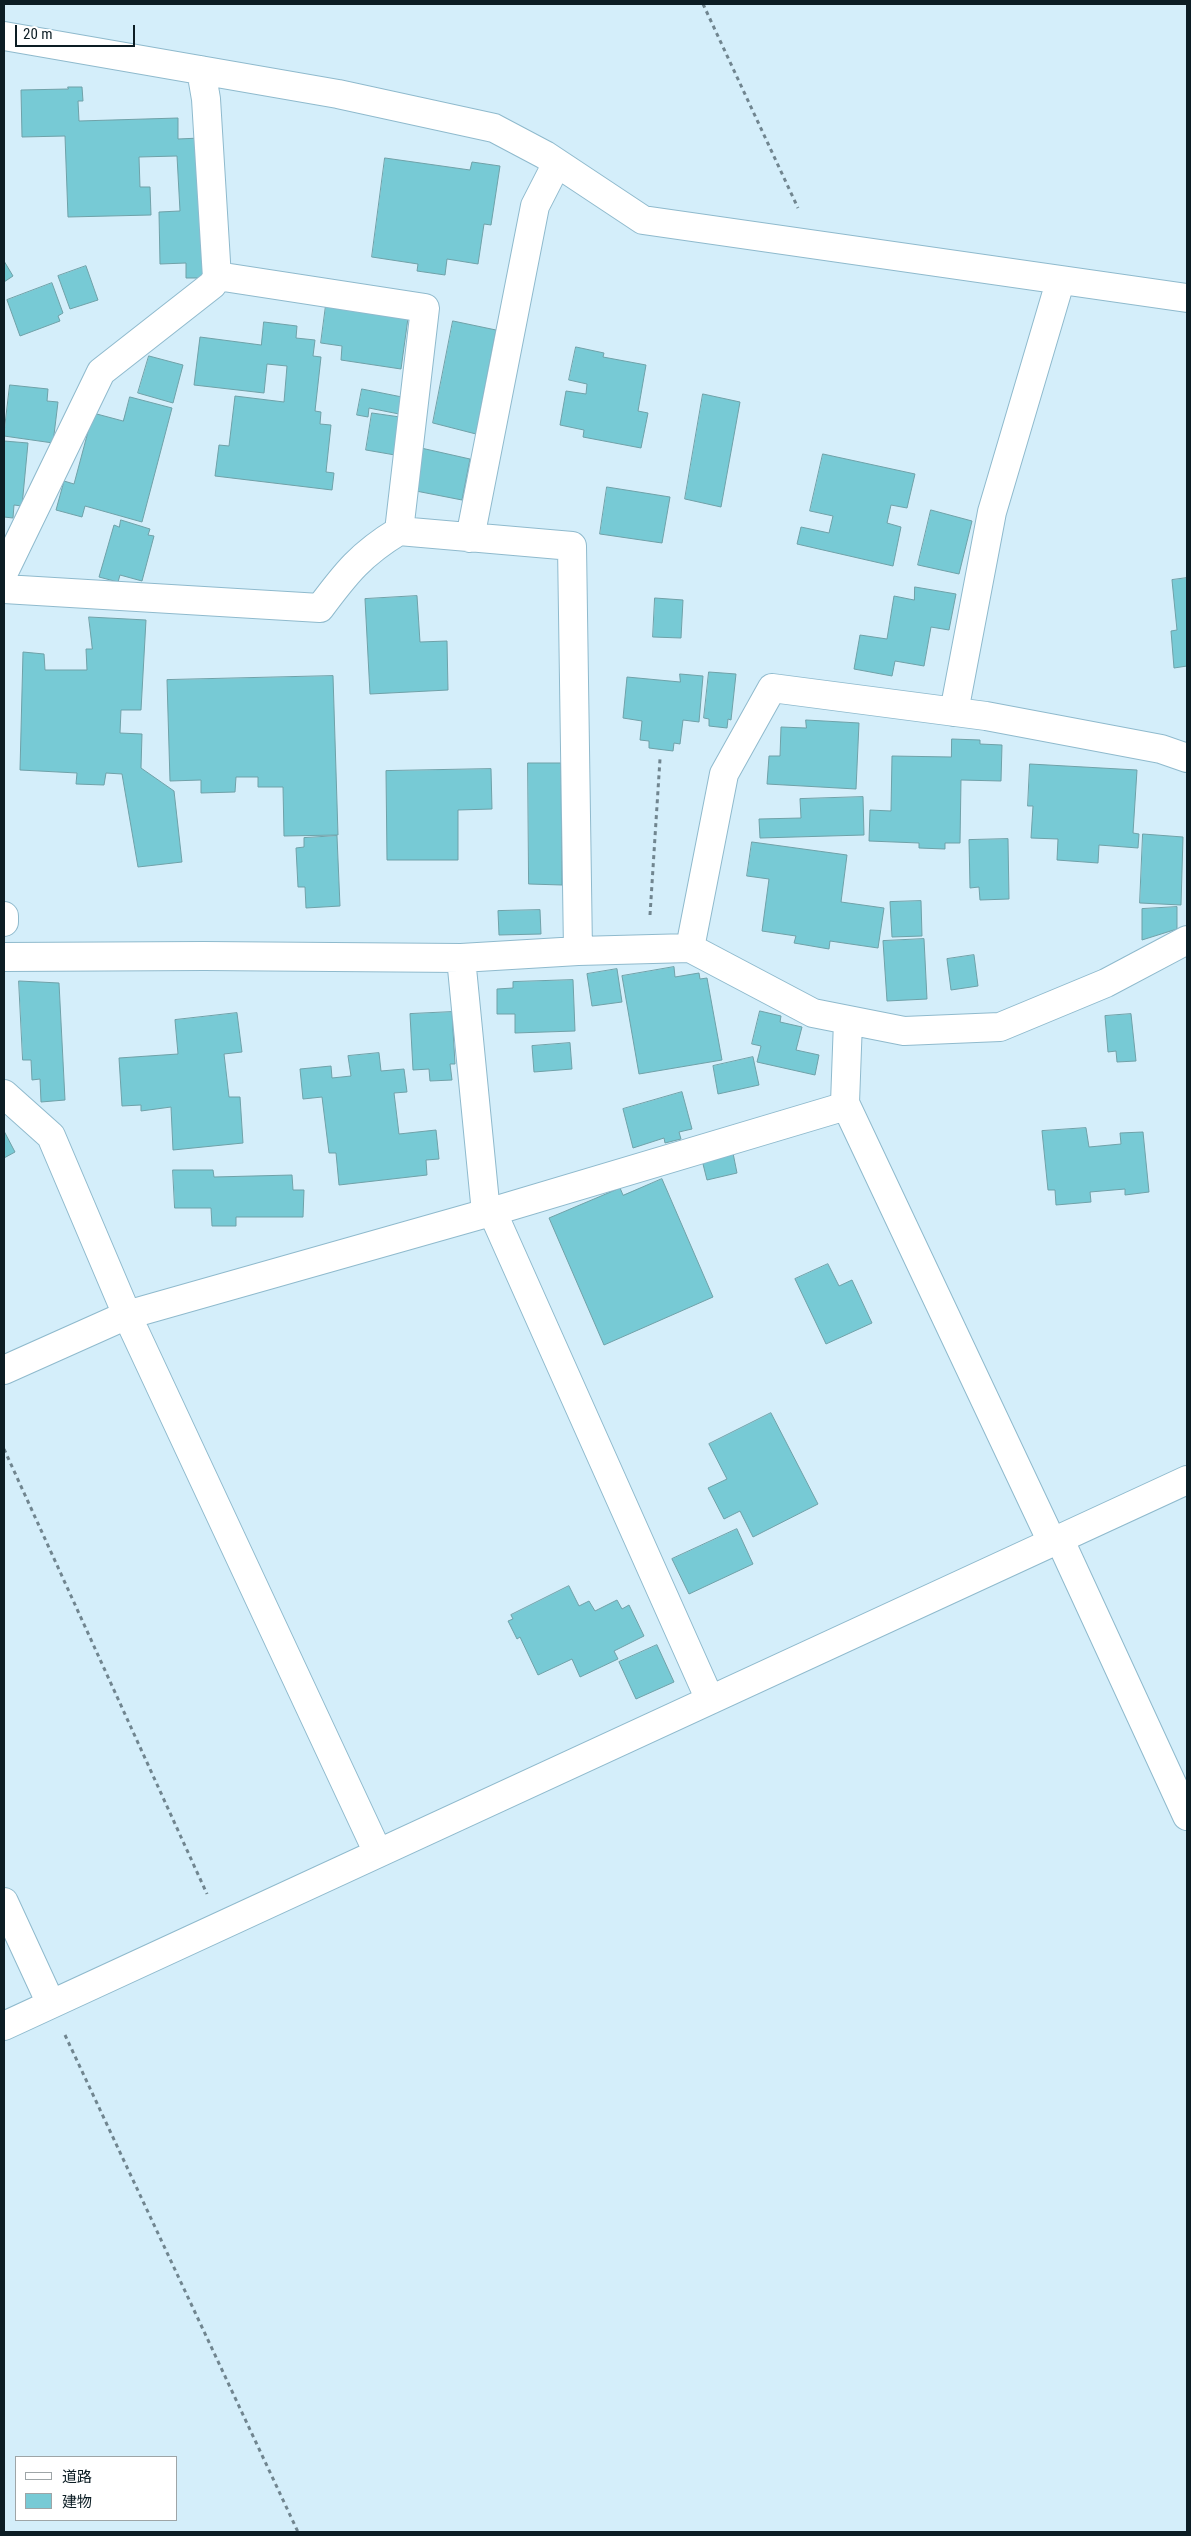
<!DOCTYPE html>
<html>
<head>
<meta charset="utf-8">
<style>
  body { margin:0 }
  #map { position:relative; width:1191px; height:2536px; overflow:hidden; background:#d4eefa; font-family:"Roboto Condensed","Noto Sans JP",sans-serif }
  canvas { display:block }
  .frame { position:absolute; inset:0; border:5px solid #0c1d24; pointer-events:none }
  .legend { position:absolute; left:15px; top:2456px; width:162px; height:65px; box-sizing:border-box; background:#fff; border:1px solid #9ea5a7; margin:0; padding:6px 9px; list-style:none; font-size:15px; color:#0c1d24 }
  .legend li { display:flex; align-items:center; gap:10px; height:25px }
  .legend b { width:25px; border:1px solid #9ea5a7 }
  .scale { position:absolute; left:15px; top:25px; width:120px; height:22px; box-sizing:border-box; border:2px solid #0c1d24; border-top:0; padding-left:6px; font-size:15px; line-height:18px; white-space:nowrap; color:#0c1d24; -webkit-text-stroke:4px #fff; paint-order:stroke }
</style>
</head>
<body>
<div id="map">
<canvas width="1191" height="2536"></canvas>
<div class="frame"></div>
<ul class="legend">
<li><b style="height:6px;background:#fff"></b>道路</li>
<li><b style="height:14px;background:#77cad5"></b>建物</li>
</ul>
<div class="scale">20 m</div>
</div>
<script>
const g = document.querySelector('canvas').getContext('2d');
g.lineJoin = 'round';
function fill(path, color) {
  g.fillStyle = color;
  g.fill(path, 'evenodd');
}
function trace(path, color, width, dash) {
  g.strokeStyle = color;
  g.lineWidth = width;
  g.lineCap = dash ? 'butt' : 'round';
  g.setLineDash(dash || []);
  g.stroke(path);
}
const building = new Path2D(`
  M 68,87 L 82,87 L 83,101 L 78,101 L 79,121 L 178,118 L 178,139 L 200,138 L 204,278 L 186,278 L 186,263 L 160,264 L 159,212 L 180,211 L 177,156 L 139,157 L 140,187 L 150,187 L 151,215 L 68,217 L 65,136 L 22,137 L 21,90 L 68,89 Z
  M 385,158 L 470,170 L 472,162 L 500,166 L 491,225 L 484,224 L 478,264 L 447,259 L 445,275 L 417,271 L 418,264 L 372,257 Z
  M 4,261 L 13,276 L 4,282 Z
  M 86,266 L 98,300 L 70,309 L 58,276 Z
  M 52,283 L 63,313 L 58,316 L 60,321 L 20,336 L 7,300 Z
  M 326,305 L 408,318 L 401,369 L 341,360 L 342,346 L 321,343 Z
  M 453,321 L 496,330 L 476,434 L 433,423 Z
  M 264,322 L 297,326 L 296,338 L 315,340 L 313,356 L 321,357 L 315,411 L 321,412 L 320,424 L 331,425 L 326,472 L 334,473 L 332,490 L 215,476 L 219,445 L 229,446 L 235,396 L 284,402 L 287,366 L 267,364 L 264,393 L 194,385 L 200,337 L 261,345 Z
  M 576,347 L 604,353 L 603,357 L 646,365 L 638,411 L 648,413 L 641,448 L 583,437 L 584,430 L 560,425 L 566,391 L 586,394 L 587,384 L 569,380 Z
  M 149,356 L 183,365 L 173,403 L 138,393 Z
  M 10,385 L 48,389 L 47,401 L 58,402 L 53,443 L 4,436 Z
  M 362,389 L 402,397 L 399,414 L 369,408 L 368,417 L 357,415 Z
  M 703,394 L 740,402 L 721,507 L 685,499 Z
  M 130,397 L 172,408 L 142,522 L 85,506 L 82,517 L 56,510 L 64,481 L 74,484 L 93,413 L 123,421 Z
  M 372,413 L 400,417 L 395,455 L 366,450 Z
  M 4,441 L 28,443 L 22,506 L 14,505 L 13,518 L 4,517 Z
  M 421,448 L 470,459 L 462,500 L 416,491 Z
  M 823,454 L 915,474 L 907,508 L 891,505 L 887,523 L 901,527 L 893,566 L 797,544 L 801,527 L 829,533 L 833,516 L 810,511 Z
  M 607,487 L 670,497 L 662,543 L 600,534 Z
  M 931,510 L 972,521 L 959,574 L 918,565 Z
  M 121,520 L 150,529 L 148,535 L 154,536 L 142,581 L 120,575 L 118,582 L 99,577 L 114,525 L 119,527 Z
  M 1187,578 L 1187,666 L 1174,668 L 1171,631 L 1177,630 L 1172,580 Z
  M 915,587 L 956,594 L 949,630 L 931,627 L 924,666 L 895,661 L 892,676 L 854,669 L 860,635 L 887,639 L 894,596 L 914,600 Z
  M 417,596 L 420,642 L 447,641 L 448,690 L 370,694 L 365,599 Z
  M 655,598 L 683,600 L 681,638 L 653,637 Z
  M 89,617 L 146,620 L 141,710 L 121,710 L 120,733 L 142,734 L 141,768 L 174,791 L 182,862 L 138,867 L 122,774 L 106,773 L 104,785 L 76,784 L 77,773 L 20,770 L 23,652 L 44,654 L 45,670 L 87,670 L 86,649 L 92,649 Z
  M 709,672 L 736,674 L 731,720 L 728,719 L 727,728 L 709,726 L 709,719 L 704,718 Z
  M 680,674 L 703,676 L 699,722 L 683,720 L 680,744 L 674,743 L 673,751 L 649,748 L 649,741 L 640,740 L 642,721 L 623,718 L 627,677 L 680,682 Z
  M 333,676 L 338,835 L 284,836 L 283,787 L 258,787 L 258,777 L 236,777 L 235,792 L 201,793 L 201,780 L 170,781 L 167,680 Z
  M 806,720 L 859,723 L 856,789 L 767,784 L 769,756 L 780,756 L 781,727 L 806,728 Z
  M 952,739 L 980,740 L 980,744 L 1002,745 L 1001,781 L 961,780 L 960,843 L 945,843 L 945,849 L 919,848 L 919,843 L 869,841 L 870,810 L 891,811 L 892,756 L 951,757 Z
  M 528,763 L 561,763 L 562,885 L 529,884 Z
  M 1030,764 L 1137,770 L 1133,833 L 1139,834 L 1138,848 L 1099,845 L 1098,863 L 1057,860 L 1058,839 L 1031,838 L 1033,806 L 1028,806 Z
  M 491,769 L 492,809 L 458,810 L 458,860 L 387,860 L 386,771 Z
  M 863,797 L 864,835 L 760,838 L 759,819 L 801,818 L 800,799 Z
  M 1143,834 L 1183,837 L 1181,905 L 1140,903 Z
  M 337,836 L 340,906 L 306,908 L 305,887 L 298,887 L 296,848 L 304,847 L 304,838 Z
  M 1008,839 L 1009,899 L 980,900 L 979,887 L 970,888 L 969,840 Z
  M 752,842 L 847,855 L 841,902 L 884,908 L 878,948 L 830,941 L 829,949 L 794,943 L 796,936 L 762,931 L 769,879 L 747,876 Z
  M 921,901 L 922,936 L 892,937 L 890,902 Z
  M 1177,907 L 1177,929 L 1142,940 L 1142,909 Z
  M 540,910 L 541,934 L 499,935 L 498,911 Z
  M 924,939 L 927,999 L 887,1001 L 883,941 Z
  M 974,955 L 978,986 L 951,990 L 947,959 Z
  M 674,967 L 675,977 L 699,973 L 700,979 L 707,978 L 722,1060 L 639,1074 L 622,976 Z
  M 617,969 L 622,1002 L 592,1006 L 587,974 Z
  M 573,980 L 575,1031 L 515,1033 L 515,1014 L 497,1014 L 497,989 L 513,988 L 513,982 Z
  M 19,981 L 59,983 L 65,1100 L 41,1102 L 40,1079 L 32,1080 L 31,1060 L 23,1060 Z
  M 760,1011 L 781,1016 L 780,1022 L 802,1027 L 796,1050 L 819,1055 L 815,1075 L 757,1062 L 761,1046 L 752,1044 Z
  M 452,1012 L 455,1064 L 450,1064 L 452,1080 L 430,1081 L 429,1069 L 413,1070 L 410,1014 Z
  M 237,1013 L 242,1052 L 224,1054 L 229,1097 L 240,1097 L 243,1143 L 173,1150 L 171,1107 L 141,1111 L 141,1105 L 122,1106 L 119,1058 L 178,1054 L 175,1020 Z
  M 1131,1014 L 1136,1061 L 1117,1062 L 1116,1051 L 1108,1052 L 1105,1016 Z
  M 570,1043 L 572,1069 L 534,1072 L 532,1046 Z
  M 379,1053 L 381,1071 L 404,1069 L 407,1092 L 394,1093 L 399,1134 L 436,1130 L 439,1159 L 426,1160 L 427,1175 L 339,1185 L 336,1153 L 329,1153 L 322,1097 L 303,1099 L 300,1069 L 331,1066 L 332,1078 L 351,1076 L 348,1056 Z
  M 753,1057 L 759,1085 L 718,1094 L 713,1066 Z
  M 682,1092 L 692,1129 L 679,1132 L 681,1139 L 665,1143 L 664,1138 L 633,1148 L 623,1109 Z
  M 1086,1128 L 1089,1147 L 1121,1144 L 1120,1133 L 1143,1132 L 1149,1192 L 1125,1195 L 1125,1189 L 1090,1192 L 1091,1202 L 1056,1205 L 1055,1190 L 1048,1190 L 1042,1131 Z
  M 4,1131 L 15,1152 L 4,1158 Z
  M 733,1153 L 737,1173 L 707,1180 L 702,1160 Z
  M 173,1170 L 213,1170 L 214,1177 L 292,1175 L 293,1190 L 304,1190 L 303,1217 L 236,1217 L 236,1226 L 212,1226 L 211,1208 L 175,1208 Z
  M 662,1179 L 713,1297 L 604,1345 L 549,1218 L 620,1188 L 623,1195 Z
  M 828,1264 L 839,1286 L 852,1280 L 872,1323 L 826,1344 L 795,1279 Z
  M 771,1413 L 818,1504 L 753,1537 L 740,1511 L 724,1519 L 708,1488 L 727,1479 L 709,1444 Z
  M 737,1529 L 753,1564 L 689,1594 L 672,1559 Z
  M 569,1586 L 579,1606 L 589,1601 L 595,1611 L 617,1600 L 622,1609 L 629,1605 L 644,1636 L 614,1651 L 618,1659 L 580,1677 L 572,1659 L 538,1675 L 520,1637 L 517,1639 L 508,1621 L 513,1619 L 511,1615 Z
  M 657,1645 L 674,1682 L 636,1699 L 619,1662 Z`);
fill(building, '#77cad5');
trace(building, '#6fa1a8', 1);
const street = new Path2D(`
  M 4,36 L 338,94 L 494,128 L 545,155 L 643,220 L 1187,298
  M 217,276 L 425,308 L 399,531
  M 470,538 L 535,206 L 557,163
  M 4,572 L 101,372 L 212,285 L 217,278 L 206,99 L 201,70
  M 4,589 L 320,608 C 346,573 361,554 399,531 L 572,546 L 578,951
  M 954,712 L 992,512 L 1060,282
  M 4,916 L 4,922
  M 690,948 L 724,774 L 772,688 L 986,716 L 1161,749 L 1187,758
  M 4,957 L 204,956 L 461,958 L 578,951 L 690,948 L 813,1013 L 904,1031 L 1000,1027 L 1106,983 L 1187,940
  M 461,958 L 486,1213
  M 848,1021 L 845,1103 L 1052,1542
  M 4,1094 L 51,1136 L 127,1315 L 378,1853
  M 492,1211 L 710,1700
  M 4,1370 L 127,1315 L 494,1211 L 846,1106
  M 1059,1538 L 1187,1816
  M 4,1902 L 51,2004
  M 4,2026 L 1187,1480`);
trace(street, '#8fbacd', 30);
trace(new Path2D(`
  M 703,4 L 798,208
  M 650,915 L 660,759
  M 4,1449 L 207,1894
  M 65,2035 L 298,2532`), '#70858f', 3, [4, 4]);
trace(street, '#fff', 28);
</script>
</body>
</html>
